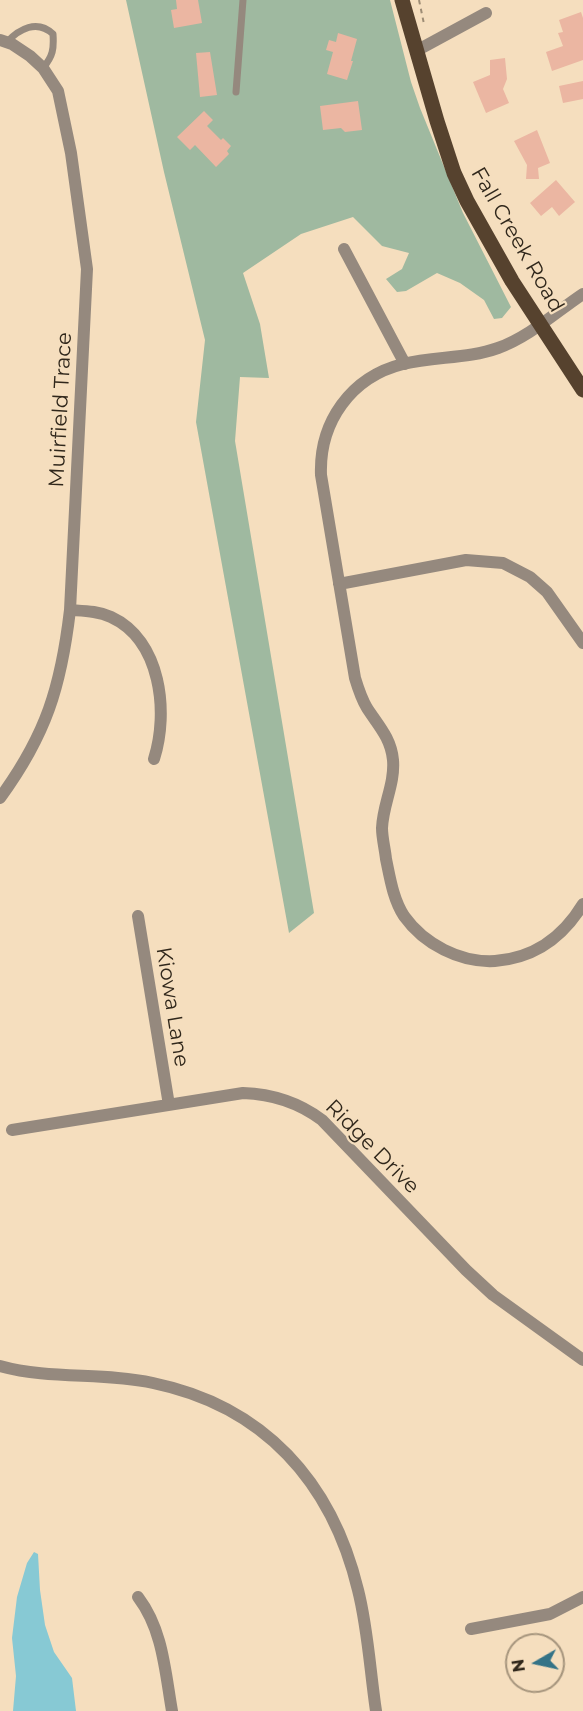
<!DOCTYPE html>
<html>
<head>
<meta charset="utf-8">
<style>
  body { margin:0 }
  #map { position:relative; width:583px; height:1711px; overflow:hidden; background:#f5debe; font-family:Montserrat,sans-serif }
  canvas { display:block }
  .north { position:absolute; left:505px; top:1633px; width:60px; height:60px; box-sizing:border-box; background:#f5debe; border:2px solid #a6957d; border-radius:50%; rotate:261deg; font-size:16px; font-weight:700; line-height:24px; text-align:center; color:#30271b }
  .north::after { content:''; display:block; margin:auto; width:21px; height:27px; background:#347387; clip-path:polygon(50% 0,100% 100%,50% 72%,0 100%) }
</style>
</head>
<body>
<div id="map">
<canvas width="583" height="1711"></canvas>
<div class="north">N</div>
</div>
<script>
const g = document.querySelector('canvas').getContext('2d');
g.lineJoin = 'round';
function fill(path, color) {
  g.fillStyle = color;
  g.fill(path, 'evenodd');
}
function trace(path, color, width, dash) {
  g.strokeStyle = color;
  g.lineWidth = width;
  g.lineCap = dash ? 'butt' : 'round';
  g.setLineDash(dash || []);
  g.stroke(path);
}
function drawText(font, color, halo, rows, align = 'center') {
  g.font = font + ' Montserrat,sans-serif';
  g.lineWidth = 4.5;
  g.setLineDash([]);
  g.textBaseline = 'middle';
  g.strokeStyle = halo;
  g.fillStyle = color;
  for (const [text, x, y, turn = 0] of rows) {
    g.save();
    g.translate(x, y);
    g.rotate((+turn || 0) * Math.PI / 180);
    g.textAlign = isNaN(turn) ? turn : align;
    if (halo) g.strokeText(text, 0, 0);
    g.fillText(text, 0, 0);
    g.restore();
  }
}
fill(new Path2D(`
  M 126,0 L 390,0 L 411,82 L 420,108 L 463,213 L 511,307 L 502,318 L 494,319 L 484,300 L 460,283 L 437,273 L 406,291 L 397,292 L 386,279 L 402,269 L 409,253 L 382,246 L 353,217 L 301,234 L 243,273 L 260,324 L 269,378 L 240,377 L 235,441 L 314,913 L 289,933 L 196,422 L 205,340 L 164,172 Z`), '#9fb9a0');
fill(new Path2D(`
  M 34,1552 L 38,1554 L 40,1590 L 45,1625 L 54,1652 L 72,1678 L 76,1711 L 13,1711 L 16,1676 L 12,1638 L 17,1597 L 27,1563 Z`), '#87c9d4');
fill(new Path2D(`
  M 176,0 L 198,0 L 202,23 L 174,28 L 171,10 L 177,9 Z
  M 581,12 L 583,18 L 583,60 L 552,71 L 546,52 L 563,46 L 558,33 L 563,32 L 559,20 Z
  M 338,33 L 357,39 L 351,61 L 353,61 L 347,80 L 327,74 L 333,52 L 326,50 L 329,40 L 336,42 Z
  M 210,52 L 217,95 L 200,97 L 196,53 Z
  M 505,58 L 507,79 L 503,89 L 509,103 L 486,113 L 473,82 L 490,75 L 490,60 Z
  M 583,81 L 583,99 L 563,103 L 559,86 Z
  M 358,101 L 362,130 L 345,132 L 341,128 L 323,130 L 320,106 Z
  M 204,111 L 213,120 L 207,126 L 221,140 L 223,138 L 231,146 L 227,151 L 229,154 L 216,167 L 195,145 L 190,150 L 177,137 Z
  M 537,130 L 550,163 L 538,168 L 539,179 L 526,179 L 527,165 L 514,141 Z
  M 556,180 L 575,202 L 559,216 L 552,207 L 541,216 L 530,203 Z`), '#ebb6a2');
trace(new Path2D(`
  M 419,0 L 424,24`), '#9d8c75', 2, [4.5, 4.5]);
trace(new Path2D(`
  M 7,42 C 19,29 37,19 53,34 C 54,49 53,56 43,68
  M 236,92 L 243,0`), '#95897e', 7);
trace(new Path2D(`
  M 0,40 L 12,44 L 30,56 L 43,68 L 58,91 L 71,153 L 87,269 L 70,610 C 61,687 46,735 0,798
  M 416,51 L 486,13
  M 344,249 L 405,364
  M 583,294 C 556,312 529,337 498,348 C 468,359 434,356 403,364 C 351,377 319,422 321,475 L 355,678 C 358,688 361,698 367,708 C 378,725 391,738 393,760 C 395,784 383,804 382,828 C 382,838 385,849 386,859 C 390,878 393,899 404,916 C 424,944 460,963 495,961 C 534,958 563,937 583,904
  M 339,584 L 466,560 L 503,563 L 530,577 L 547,592 L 583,643
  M 70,610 C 84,611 98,611 111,617 C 161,640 169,712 154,759
  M 138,916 L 169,1105
  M 12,1130 L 243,1093 C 273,1094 298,1102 322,1120 L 466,1270 L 493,1295 L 583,1360
  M 0,1366 C 50,1380 103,1372 153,1383 C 264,1406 332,1482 358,1590 C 368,1629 370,1671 376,1711
  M 138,1597 C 163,1630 165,1671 172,1711
  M 471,1629 L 550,1614 L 583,1597`), '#95897e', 12);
trace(new Path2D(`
  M 402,0 L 437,121 L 454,173 L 467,201 L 512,281 L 583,390`), '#56422e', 15);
drawText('21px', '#30271b', '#f5debe', [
  ["Fall Creek Road",517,240,60],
  ["Muirfield Trace",61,410,-87],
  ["Kiowa Lane",172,1007,81],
  ["Ridge Drive",372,1147,45]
]);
</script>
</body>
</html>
